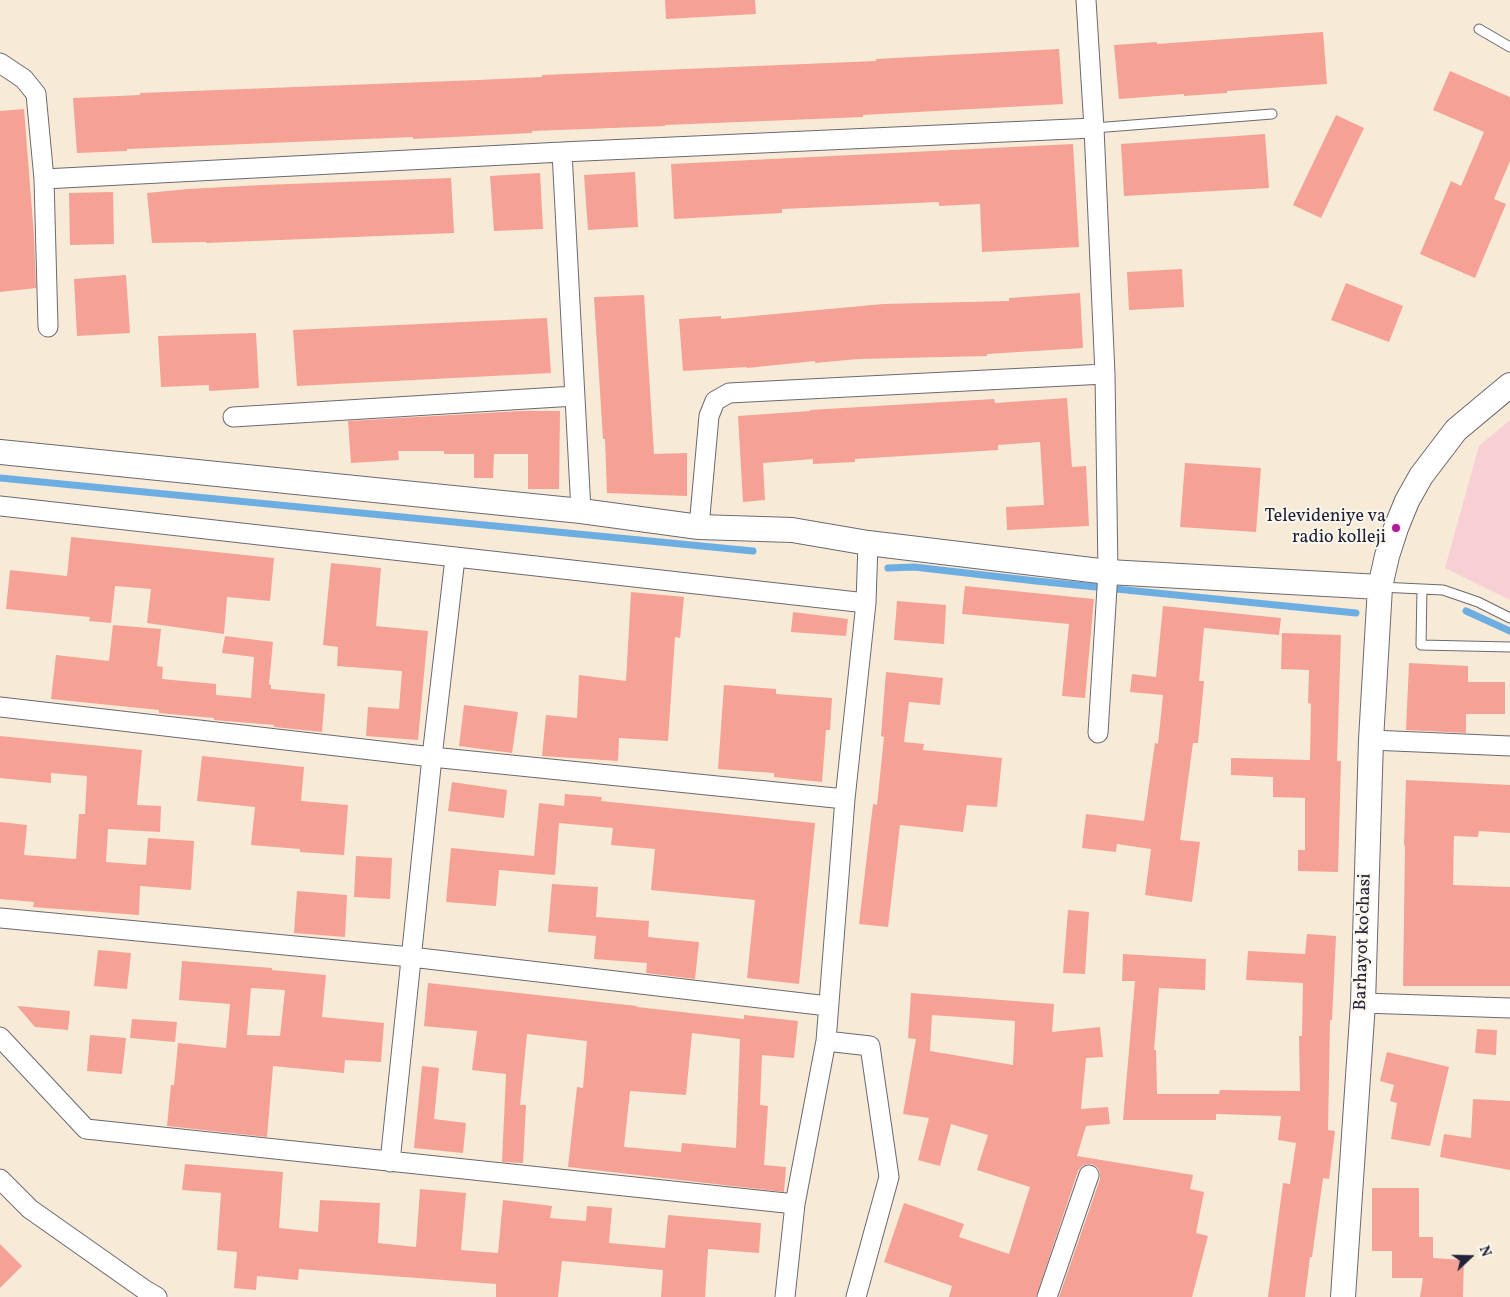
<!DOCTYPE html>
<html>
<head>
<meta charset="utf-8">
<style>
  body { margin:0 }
  #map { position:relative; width:1510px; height:1297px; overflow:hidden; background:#f7ebd7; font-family:Vollkorn,serif }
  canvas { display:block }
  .north { position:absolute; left:1445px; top:1232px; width:50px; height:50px; -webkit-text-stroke:4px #fbf7ec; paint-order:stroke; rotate:69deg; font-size:14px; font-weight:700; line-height:20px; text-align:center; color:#22223b }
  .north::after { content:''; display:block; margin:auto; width:18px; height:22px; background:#22223b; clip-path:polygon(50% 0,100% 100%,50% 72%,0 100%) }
</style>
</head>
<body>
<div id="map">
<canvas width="1510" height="1297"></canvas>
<div class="north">N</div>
</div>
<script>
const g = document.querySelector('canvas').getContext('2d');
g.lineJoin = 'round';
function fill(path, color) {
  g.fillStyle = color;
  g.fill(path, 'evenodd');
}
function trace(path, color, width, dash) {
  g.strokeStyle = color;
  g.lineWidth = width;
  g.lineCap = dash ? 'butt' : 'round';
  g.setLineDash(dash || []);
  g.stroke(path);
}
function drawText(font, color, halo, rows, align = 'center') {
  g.font = font + ' Vollkorn,serif';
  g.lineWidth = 4;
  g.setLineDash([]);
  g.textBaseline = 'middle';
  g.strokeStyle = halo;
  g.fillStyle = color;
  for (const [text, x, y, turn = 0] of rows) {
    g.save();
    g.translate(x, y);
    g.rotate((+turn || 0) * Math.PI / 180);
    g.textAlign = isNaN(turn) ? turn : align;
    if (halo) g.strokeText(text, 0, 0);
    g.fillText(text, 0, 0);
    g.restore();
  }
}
fill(new Path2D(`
  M 1510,420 L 1510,600 L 1445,568 L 1479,446 Z`), '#f7cfd4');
trace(new Path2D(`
  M 0,478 L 753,551
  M 888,568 L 914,567 L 1036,581 L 1356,613
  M 1466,611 L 1510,631`), '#6caee1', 7);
fill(new Path2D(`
  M 665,0 L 755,0 L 756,14 L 666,19 Z
  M 1323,32 L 1327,84 L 1227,91 L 1227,93 L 1184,96 L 1184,94 L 1119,99 L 1114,45 L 1157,42 L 1157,44 Z
  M 1059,49 L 1063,104 L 863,115 L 863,117 L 665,125 L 665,126 L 532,131 L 532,133 L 413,139 L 413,137 L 127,149 L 127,151 L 77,153 L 73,98 L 140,95 L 140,93 L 478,80 L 542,77 L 542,75 L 876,61 L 876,59 Z
  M 1450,71 L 1510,97 L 1510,161 L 1494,199 L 1506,204 L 1475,278 L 1420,254 L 1451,181 L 1461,186 L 1484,132 L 1433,110 Z
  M 24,109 L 34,236 L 36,288 L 0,292 L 0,111 Z
  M 1336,115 L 1364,128 L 1321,218 L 1293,205 Z
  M 1265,134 L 1269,188 L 1124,196 L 1121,144 Z
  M 1073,144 L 1079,247 L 982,252 L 980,204 L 939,206 L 939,202 L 782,209 L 782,213 L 674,219 L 671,164 Z
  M 635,172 L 638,227 L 588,230 L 584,175 Z
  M 540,173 L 543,229 L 494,231 L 490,176 Z
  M 451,178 L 454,233 L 206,243 L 206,242 L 152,243 L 147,193 L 188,189 L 262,185 Z
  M 113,192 L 114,244 L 70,245 L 69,193 Z
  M 1182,269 L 1184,307 L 1129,310 L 1127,272 Z
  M 126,275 L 130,333 L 77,336 L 74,279 Z
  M 1346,283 L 1403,306 L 1389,342 L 1331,320 Z
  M 1080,293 L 1083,348 L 987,354 L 987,356 L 858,359 L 815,363 L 815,361 L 747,368 L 747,367 L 683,371 L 679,319 L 721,316 L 721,319 L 883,304 L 1009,301 L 1009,298 Z
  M 644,295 L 654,454 L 687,453 L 687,496 L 607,493 L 605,439 L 603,439 L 594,297 Z
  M 547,318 L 551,373 L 297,386 L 293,330 Z
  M 256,333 L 259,388 L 209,391 L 209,385 L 161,387 L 158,336 Z
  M 1067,398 L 1072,467 L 1086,466 L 1089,526 L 1007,530 L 1006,507 L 1044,505 L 1040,442 L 998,445 L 998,450 L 855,459 L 855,462 L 813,464 L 813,459 L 763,463 L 765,500 L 743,502 L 738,416 L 810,411 L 810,410 L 994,399 L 995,403 Z
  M 520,411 L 560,411 L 559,489 L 528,489 L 528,454 L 494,454 L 493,478 L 474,478 L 474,454 L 444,454 L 444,451 L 398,451 L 399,460 L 351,463 L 348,421 Z
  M 1185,463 L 1261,468 L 1256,532 L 1180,527 Z
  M 71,537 L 274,558 L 270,601 L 227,597 L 224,634 L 147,623 L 151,589 L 115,586 L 111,623 L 89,621 L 90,617 L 6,609 L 10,570 L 67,576 Z
  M 331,563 L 381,568 L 376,626 L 428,631 L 418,740 L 366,736 L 368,707 L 399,709 L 402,671 L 337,666 L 338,647 L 323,645 Z
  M 965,586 L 1094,599 L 1085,698 L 1062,696 L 1069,624 L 962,614 Z
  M 631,592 L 684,597 L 680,638 L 675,637 L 668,741 L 619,738 L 618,761 L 542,756 L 546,715 L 577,718 L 579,675 L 626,681 Z
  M 897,601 L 946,605 L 944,644 L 894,640 Z
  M 1163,606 L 1281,618 L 1279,635 L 1204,628 L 1199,681 L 1204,681 L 1198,743 L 1193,743 L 1180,840 L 1200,842 L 1192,902 L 1145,895 L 1151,849 L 1117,844 L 1116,852 L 1082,848 L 1086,814 L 1144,821 L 1155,743 L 1158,744 L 1163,695 L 1130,692 L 1132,674 L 1156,677 Z
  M 793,612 L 848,619 L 846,636 L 791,632 Z
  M 113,625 L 161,629 L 157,666 L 163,667 L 162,679 L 216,684 L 216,695 L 251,698 L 254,657 L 222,653 L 225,636 L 273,642 L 269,684 L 271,685 L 271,689 L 325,694 L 322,732 L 274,727 L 274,725 L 214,720 L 214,718 L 159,713 L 159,710 L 51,699 L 56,655 L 109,661 Z
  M 1282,633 L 1341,635 L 1337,761 L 1341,761 L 1338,872 L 1298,871 L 1298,850 L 1305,850 L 1305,798 L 1273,797 L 1273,777 L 1231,775 L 1231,758 L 1310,760 L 1311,704 L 1308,703 L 1309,670 L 1281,669 Z
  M 1409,663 L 1468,666 L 1468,682 L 1505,682 L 1505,714 L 1466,714 L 1466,733 L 1406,730 Z
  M 886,672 L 943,678 L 940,705 L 909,702 L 904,742 L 924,744 L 923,750 L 1002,758 L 997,807 L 967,805 L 963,832 L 900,825 L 888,927 L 859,924 L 873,804 L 877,805 L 884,737 L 881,736 Z
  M 724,685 L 776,689 L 776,694 L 832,698 L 830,730 L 826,730 L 822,782 L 774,777 L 774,773 L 718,769 Z
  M 464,705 L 518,712 L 512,753 L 459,746 Z
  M 0,736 L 142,750 L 137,805 L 161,806 L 160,832 L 108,829 L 106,862 L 146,865 L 148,838 L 194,841 L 191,890 L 140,886 L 139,915 L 33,907 L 34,902 L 0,899 L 0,822 L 27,825 L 24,855 L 76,859 L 79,814 L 85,814 L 87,776 L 51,773 L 51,783 L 0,778 Z
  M 202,756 L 304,767 L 301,801 L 348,805 L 344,855 L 300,852 L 300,849 L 251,845 L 255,807 L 197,801 Z
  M 1406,780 L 1510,785 L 1510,833 L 1479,831 L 1478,837 L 1454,836 L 1453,885 L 1510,887 L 1510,986 L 1403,986 L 1405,846 L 1404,845 Z
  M 452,782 L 507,790 L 504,818 L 448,811 Z
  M 565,794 L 602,797 L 601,801 L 815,823 L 799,984 L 747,978 L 755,900 L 651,890 L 655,849 L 611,845 L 613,828 L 559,823 L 555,875 L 499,870 L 496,906 L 446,902 L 451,848 L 534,856 L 539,803 L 564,806 Z
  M 356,856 L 392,858 L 390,899 L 354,897 Z
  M 552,884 L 598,887 L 596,917 L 649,921 L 648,937 L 699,942 L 695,979 L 646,973 L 647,963 L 594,959 L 596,936 L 548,932 Z
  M 297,891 L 347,895 L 345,937 L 294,933 Z
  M 1068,910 L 1089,912 L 1085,974 L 1063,973 Z
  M 1307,934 L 1336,936 L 1332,1020 L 1330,1020 L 1328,1130 L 1335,1131 L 1329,1179 L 1323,1178 L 1312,1257 L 1310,1257 L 1305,1297 L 1268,1297 L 1283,1183 L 1290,1184 L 1296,1143 L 1278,1140 L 1281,1116 L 1216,1114 L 1216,1120 L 1123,1120 L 1135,981 L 1122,981 L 1123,954 L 1206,959 L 1205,990 L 1159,988 L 1154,1050 L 1156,1050 L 1157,1094 L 1219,1094 L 1220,1090 L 1300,1091 L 1299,1036 L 1302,1036 L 1303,983 L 1246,980 L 1248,951 L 1305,954 Z
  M 98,950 L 131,953 L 127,989 L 94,986 Z
  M 182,961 L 272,968 L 272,970 L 326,975 L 322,1017 L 384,1023 L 381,1062 L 345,1060 L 344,1073 L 273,1066 L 267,1137 L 167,1126 L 171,1085 L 174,1085 L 178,1043 L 226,1048 L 230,1004 L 179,1000 ZM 251,988 L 285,990 L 280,1036 L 247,1035 Z
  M 428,983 L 637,1006 L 637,1007 L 744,1019 L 744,1015 L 798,1021 L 794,1058 L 762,1055 L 760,1105 L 768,1106 L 764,1165 L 786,1167 L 784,1192 L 568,1167 L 577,1087 L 583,1088 L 587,1041 L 527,1034 L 520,1105 L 526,1105 L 523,1163 L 502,1162 L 506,1074 L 472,1070 L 477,1031 L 424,1026 ZM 692,1033 L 740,1039 L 736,1148 L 682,1143 L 681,1152 L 624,1147 L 630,1091 L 686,1095 Z
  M 911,993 L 1054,1004 L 1052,1032 L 1100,1027 L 1103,1057 L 1086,1058 L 1081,1109 L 1108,1107 L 1110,1124 L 1086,1126 L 1077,1156 L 1193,1175 L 1190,1189 L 1204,1192 L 1196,1233 L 1208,1236 L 1192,1297 L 1059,1297 L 1100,1179 L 1100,1173 L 1098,1168 L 1092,1164 L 1087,1164 L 1082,1166 L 1078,1171 L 1036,1297 L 949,1297 L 952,1286 L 884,1262 L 904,1203 L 964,1224 L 959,1237 L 1009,1254 L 1030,1187 L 977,1170 L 988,1135 L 951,1124 L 940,1166 L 918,1160 L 929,1118 L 903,1114 L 916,1039 L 908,1038 ZM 932,1015 L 1015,1021 L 1013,1065 L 930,1051 Z
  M 17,1006 L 70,1011 L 68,1030 L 35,1027 Z
  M 132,1019 L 177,1022 L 175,1042 L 130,1038 Z
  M 1477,1029 L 1497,1030 L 1496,1055 L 1475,1053 Z
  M 90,1035 L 126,1038 L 122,1074 L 87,1071 Z
  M 1387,1052 L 1449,1067 L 1430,1146 L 1391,1139 L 1397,1103 L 1390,1101 L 1394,1085 L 1380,1081 Z
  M 422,1066 L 439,1068 L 434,1119 L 466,1123 L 463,1153 L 414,1148 Z
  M 1473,1099 L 1510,1101 L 1510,1170 L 1440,1157 L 1444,1134 L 1471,1138 Z
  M 185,1164 L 283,1172 L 279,1228 L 318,1232 L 320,1200 L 380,1203 L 378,1243 L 416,1247 L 420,1189 L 466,1193 L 461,1250 L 498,1253 L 503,1200 L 552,1206 L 550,1218 L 586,1221 L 587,1206 L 612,1208 L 609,1243 L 665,1248 L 668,1215 L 761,1223 L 759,1253 L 708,1249 L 705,1297 L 661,1297 L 663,1270 L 562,1261 L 558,1297 L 496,1297 L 496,1284 L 299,1269 L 298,1280 L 257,1276 L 256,1290 L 234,1288 L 237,1252 L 217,1250 L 221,1193 L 182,1190 Z
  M 1372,1188 L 1419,1188 L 1419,1237 L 1433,1237 L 1433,1258 L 1464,1260 L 1463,1297 L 1420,1297 L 1423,1278 L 1392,1278 L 1392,1251 L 1372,1251 Z
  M 0,1244 L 22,1266 L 0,1288 Z`), '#f6a196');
const service = new Path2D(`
  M 1479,29 L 1510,47
  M 1094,128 L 1272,114
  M 1380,587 L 1443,590 L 1478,602 L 1510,618
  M 1422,589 L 1421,645 L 1510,647`);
const minor = new Path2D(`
  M 1086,0 L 1094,128 L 1105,374 L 1108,572 L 1098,733
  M 0,63 L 24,79 L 36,94 L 44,179 L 48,327
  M 562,152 L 581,511
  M 44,179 L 562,152 L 1094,128
  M 233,417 L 575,396
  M 0,506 L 866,603
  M 699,527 L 709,416 L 715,401 L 729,393 L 1105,374
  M 0,707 L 432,757 L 845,799
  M 1371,740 L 1510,746
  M 0,918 L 411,957 L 828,1006
  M 1363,1003 L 1510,1008
  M 0,1037 L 86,1129 L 795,1204 L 826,1041
  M 390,1162 L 432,757 L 455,558
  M 0,1179 L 30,1209 L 145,1290 L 157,1297
  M 785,1297 L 795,1204
  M 856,1297 L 889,1177 L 870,1046 L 826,1041 L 845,799 L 866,603 L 868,543
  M 1047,1297 L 1089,1175`);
const tertiary = new Path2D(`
  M 0,452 L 581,511 L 699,527 L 792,530 L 868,543 L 1108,572 L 1380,587
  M 1343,1297 L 1363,1003 L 1371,740 L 1380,587 L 1387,556 L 1396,528 L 1407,501 L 1421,476 L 1456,430 L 1510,385`);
trace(service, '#6d6872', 11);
trace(minor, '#6d6872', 21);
trace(tertiary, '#6d6872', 26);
trace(service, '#fff', 9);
trace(minor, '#fff', 19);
trace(tertiary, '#fff', 24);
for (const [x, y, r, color] of [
  [1396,528,5,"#b5179e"]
]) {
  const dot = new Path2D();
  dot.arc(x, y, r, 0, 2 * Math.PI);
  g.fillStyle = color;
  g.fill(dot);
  trace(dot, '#fbf7ec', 2);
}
drawText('18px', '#22223b', '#fbf7ec', [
  ["Televideniye va",1386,518],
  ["radio kolleji",1386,539]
], 'right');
drawText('18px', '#22223b', '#fbf7ec', [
  ["Barhayot ko'chasi",1364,942,-88]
]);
</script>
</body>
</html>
